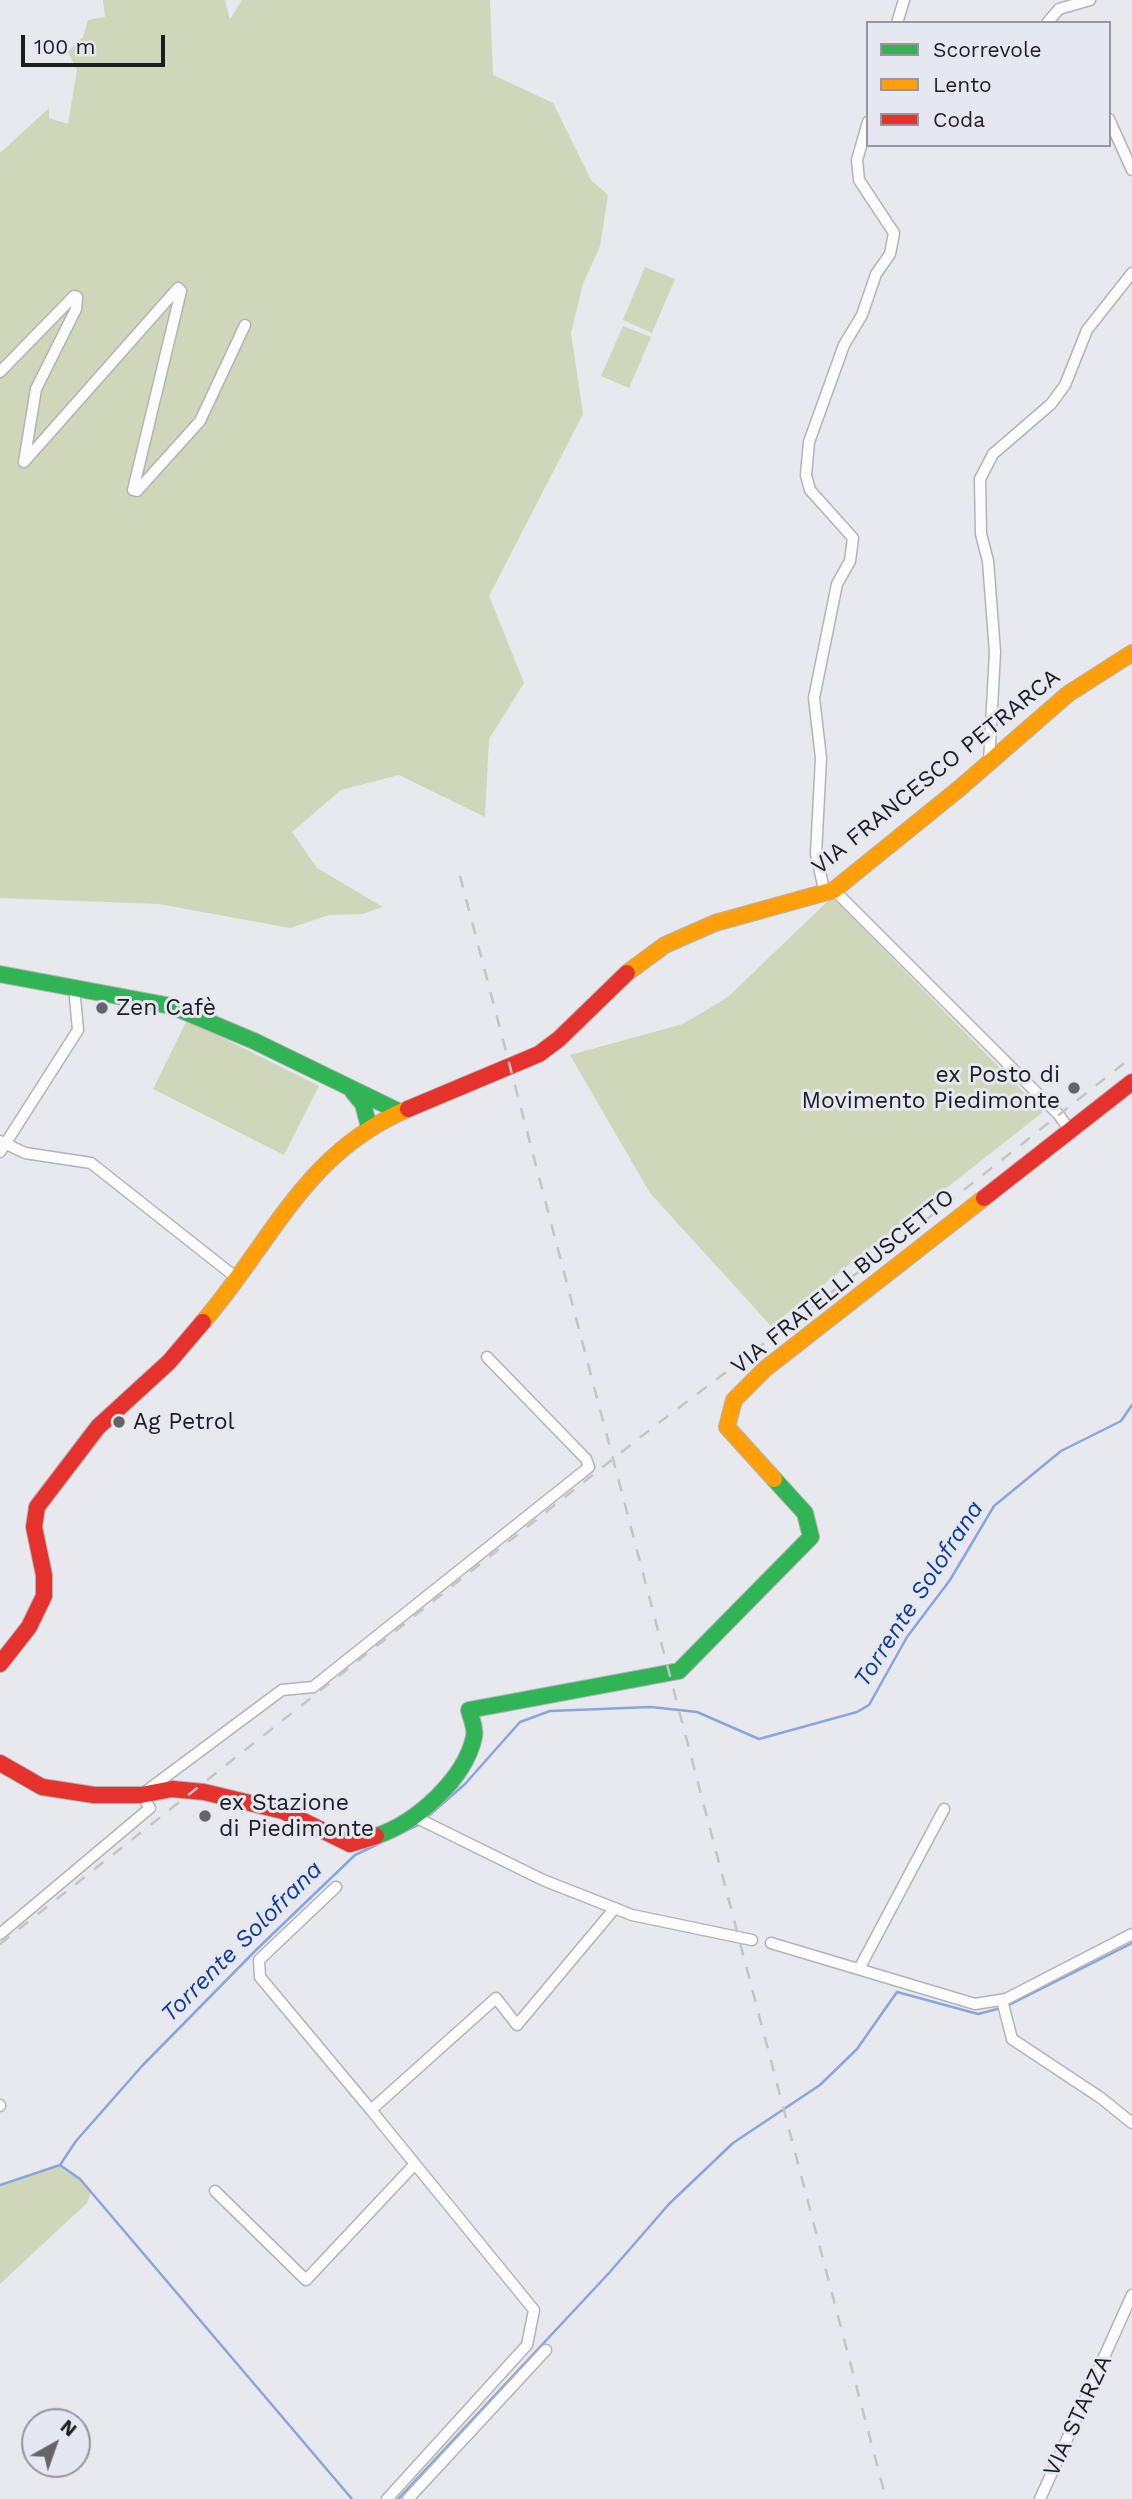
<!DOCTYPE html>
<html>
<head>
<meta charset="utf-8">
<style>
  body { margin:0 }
  #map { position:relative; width:1132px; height:2499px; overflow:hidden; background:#e8e9ee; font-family:"Work Sans",sans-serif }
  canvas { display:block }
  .legend { position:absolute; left:866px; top:21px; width:245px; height:126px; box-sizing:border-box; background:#e5e7f1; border:2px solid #95969e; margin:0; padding:9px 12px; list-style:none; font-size:21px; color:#1d1d21 }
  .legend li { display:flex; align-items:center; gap:14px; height:35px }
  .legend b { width:35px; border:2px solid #95969e }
  .north { position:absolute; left:21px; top:2408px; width:70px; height:70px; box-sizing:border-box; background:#e5e7f1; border:2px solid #95969e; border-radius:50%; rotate:40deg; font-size:19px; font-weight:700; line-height:28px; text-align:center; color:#1d1d21 }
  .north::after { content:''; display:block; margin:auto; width:24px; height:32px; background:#646469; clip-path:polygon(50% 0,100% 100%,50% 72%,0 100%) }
  .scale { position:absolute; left:21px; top:35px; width:144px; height:32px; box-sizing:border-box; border:4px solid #1d1d21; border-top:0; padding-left:9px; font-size:21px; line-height:24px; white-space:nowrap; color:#1d1d21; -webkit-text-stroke:5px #e5e7f1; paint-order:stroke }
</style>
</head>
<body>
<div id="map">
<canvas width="1132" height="2499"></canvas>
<ul class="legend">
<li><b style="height:9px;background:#30b455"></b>Scorrevole</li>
<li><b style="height:9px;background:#ff9f0a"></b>Lento</li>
<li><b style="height:9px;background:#e5322d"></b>Coda</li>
</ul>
<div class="north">N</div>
<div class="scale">100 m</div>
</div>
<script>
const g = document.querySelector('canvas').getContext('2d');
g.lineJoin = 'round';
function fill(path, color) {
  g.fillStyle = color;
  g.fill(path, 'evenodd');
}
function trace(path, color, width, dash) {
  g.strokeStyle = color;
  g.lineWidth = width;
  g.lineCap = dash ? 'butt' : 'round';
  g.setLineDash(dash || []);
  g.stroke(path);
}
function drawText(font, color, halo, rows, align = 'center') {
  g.font = font + ' "Work Sans",sans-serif';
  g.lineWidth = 6;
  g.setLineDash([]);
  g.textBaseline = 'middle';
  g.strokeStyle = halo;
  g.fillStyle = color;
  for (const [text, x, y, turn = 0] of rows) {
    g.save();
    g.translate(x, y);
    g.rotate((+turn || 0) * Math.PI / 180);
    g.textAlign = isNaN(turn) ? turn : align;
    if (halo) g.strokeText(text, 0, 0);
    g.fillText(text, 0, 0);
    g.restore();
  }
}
fill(new Path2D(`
  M 103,0 L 225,0 L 230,19 L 242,0 L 490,0 L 493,75 L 553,103 L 591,180 L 608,195 L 600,246 L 583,284 L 571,333 L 583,414 L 489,596 L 524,683 L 489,739 L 485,817 L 399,775 L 341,790 L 292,832 L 317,868 L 383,907 L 362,914 L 329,915 L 290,928 L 159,904 L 0,898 L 0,153 L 49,108 L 49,118 L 68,124 L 77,70 L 68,52 L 83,37 L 88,20 L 105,17 Z
  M 645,267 L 675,279 L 652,333 L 623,320 Z
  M 623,326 L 651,337 L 629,388 L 601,376 Z
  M 832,897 L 1043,1112 L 771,1326 L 650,1193 L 570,1055 L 683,1024 L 728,997 Z
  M 187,1020 L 319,1086 L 284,1155 L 153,1089 Z
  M 60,2165 L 80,2179 L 91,2192 L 87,2203 L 0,2284 L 0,2185 Z`), '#cfd6b9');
trace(new Path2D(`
  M 425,1819 L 465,1784 L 520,1722 L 550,1711 L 651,1707 L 697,1712 L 759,1739 L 857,1712 L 869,1705 L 907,1637 L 950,1580 L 994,1506 L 1061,1451 L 1121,1421 L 1132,1405
  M 1007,2006 L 1132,1943
  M 60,2165 L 76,2141 L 142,2066 L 256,1950 L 355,1855 L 420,1824
  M 0,2185 L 60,2165 L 80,2179 L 352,2499
  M 398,2499 L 609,2273 L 669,2204 L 733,2143 L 820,2085 L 857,2049 L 897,1992 L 978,2014 L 1001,2008`), '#88a5dd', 2.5);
const street = new Path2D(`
  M 897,23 L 904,0
  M 1047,23 L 1059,9 L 1090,0
  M 1109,119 L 1132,170
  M 0,372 L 74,296 L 77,297 L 76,309 L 36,389 L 24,462 L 178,288 L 181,291 L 133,490 L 137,491 L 200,421 L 245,325
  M 989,762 L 995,652 L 988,561 L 981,534 L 980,479 L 993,454 L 1051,404 L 1065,385 L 1087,330 L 1132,273
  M 834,890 L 1059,1115 L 1070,1131
  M 825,894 L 816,854 L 821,758 L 814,698 L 837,584 L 850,561 L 853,538 L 810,490 L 806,475 L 809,442 L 844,345 L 862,315 L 876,274 L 890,254 L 894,233 L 859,180 L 857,160 L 868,122
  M 0,1141 L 25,1153 L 91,1163 L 238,1279
  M 0,1152 L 78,1030 L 74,987
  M 415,1817 L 543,1880 L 632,1915 L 752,1940
  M 336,1887 L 259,1960 L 260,1977 L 371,2110
  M 0,1934 L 150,1808 L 141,1795 L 282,1690 L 313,1687 L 589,1467 L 586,1459 L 487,1357
  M 771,1943 L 975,2004 L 1006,1999 L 1132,1934
  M 859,1969 L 944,1809
  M 1002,2000 L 1012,2039 L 1101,2098 L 1132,2123
  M 0,2105 L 0,2106
  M 215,2191 L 306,2280 L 415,2164
  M 387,2499 L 527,2345 L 534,2310 L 371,2110 L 496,1998 L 517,2025 L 615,1908
  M 408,2499 L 546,2350
  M 1040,2499 L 1132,2295`);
const fast = new Path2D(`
  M 0,974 L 171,1006 L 254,1041 L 400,1112
  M 353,1092 L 363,1104 L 369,1127
  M 376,1836 C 416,1823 465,1779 474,1737 C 476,1729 471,1718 469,1710 L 679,1671 L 811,1537 L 805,1513 L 774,1479`);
const slow = new Path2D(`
  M 627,973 L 665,945 L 715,923 L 834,890 L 960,788 L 1068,694 L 1132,653
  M 203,1322 C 272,1242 305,1152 408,1109
  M 774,1479 L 727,1427 L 734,1400 L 765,1369 L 984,1198`);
const jam = new Path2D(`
  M 408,1109 L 539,1054 L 559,1039 L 627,973
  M 984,1198 L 1132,1082
  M 0,1664 L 29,1627 L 44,1596 L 44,1575 L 34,1527 L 37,1507 L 98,1427 L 169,1362 L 203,1322
  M 0,1763 L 42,1787 L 94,1795 L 141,1795 L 172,1789 L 204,1792 L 283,1811 L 350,1844 L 376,1836`);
trace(street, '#b2b3b6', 13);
trace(fast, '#b2b3b6', 18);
trace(slow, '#b2b3b6', 18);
trace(jam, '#b2b3b6', 18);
trace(street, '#fcfcfc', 10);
trace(fast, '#30b455', 16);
trace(slow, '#ff9f0a', 16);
trace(jam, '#e5322d', 16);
trace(new Path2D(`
  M 460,876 L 886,2499
  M 0,1944 L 652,1428 L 898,1242 L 1132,1057`), '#c4c4c6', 2.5, [12, 12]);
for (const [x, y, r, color] of [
  [102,1008,7,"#646469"],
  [1074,1088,7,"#646469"],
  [119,1422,7,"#646469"],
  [205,1816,7,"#646469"]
]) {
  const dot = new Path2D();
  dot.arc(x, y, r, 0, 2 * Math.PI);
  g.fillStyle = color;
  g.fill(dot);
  trace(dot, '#e5e7f1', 2.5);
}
drawText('23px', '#1d1d21', '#e5e7f1', [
  ["VIA FRANCESCO PETRARCA",936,772,-39],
  ["VIA FRATELLI BUSCETTO",843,1282,-39],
  ["VIA STARZA",1078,2416,-65]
]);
drawText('23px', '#1d1d21', '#e5e7f1', [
  ["Zen Cafè",116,1008],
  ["ex Posto di",1060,1075,"right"],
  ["Movimento Piedimonte",1060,1101,"right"],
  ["Ag Petrol",133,1422],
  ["ex Stazione",219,1803],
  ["di Piedimonte",219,1829]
], 'left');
drawText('italic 24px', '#103c97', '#e5e7f1', [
  ["Torrente Solofrana",919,1594,-57],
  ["Torrente Solofrana",242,1942,-45]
]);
</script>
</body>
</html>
